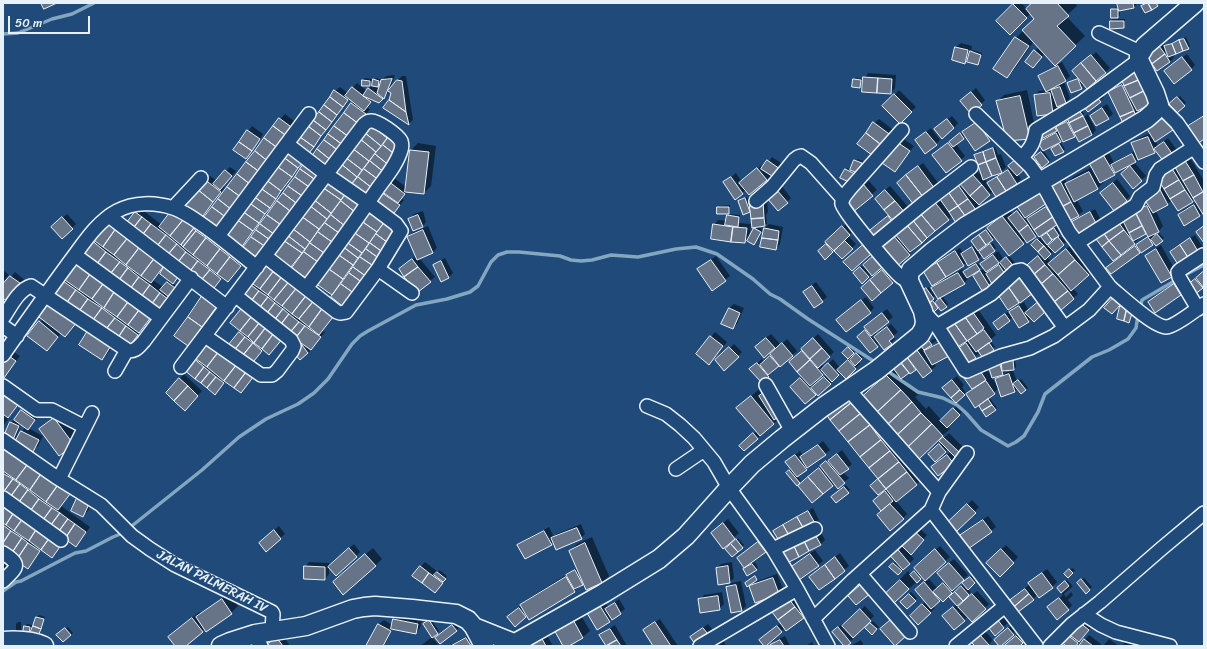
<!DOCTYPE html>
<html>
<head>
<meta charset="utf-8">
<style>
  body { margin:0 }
  #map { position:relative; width:1207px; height:649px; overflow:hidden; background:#1f4a7a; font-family:Sriracha,sans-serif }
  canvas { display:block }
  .frame { position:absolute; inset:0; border:4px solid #e8f1f8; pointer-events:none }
  .scale { position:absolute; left:8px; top:16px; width:82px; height:18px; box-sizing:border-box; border:2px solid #e8f1f8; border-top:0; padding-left:5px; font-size:12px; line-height:14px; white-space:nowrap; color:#e8f1f8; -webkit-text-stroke:3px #1f4a7a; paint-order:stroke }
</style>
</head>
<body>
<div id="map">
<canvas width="1207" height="649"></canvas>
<div class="frame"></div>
<div class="scale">50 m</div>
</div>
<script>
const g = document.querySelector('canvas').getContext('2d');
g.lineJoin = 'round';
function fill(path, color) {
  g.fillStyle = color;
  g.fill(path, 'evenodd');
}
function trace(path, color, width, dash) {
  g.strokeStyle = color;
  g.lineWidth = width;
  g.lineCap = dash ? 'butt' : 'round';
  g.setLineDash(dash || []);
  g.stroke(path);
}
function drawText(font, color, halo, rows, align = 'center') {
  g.font = font + ' Sriracha,sans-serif';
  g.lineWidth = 3;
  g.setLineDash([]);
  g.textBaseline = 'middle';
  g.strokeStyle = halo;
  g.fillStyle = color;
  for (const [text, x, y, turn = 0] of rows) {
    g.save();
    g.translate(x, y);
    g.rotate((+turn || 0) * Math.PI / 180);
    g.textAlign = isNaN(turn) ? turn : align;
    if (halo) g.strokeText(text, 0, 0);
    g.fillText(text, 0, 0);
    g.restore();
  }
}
fill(new Path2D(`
  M 1015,3 L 1021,3 L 1027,9 L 1033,3 L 1075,3 L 1077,6 L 1066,16 L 1085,36 L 1055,64 L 1045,53 L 1033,67 L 1035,51 L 1039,47 L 1034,41 L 1014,70 L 1007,77 L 1016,38 L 1035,19 L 1031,13 L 1010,34 L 997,21 Z
  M 1118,3 L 1138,3 L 1134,7 L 1120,10 L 1120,15 L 1118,17 L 1112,10 L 1114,8 L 1119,7 Z
  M 1184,16 L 1189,21 L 1174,35 L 1169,29 Z
  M 1113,19 L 1125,19 L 1125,25 L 1123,27 L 1111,21 Z
  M 1186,37 L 1190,46 L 1188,48 L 1172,55 L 1174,57 L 1170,62 L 1152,51 L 1164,43 L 1166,46 Z
  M 961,43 L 972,46 L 971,52 L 973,50 L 982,53 L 980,62 L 978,64 L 969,58 L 965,63 L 953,60 L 956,47 Z
  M 1096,52 L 1110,68 L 1105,73 L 1081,81 L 1083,86 L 1081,88 L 1068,83 L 1078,78 L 1078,67 Z
  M 1187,54 L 1195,65 L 1191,70 L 1165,71 Z
  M 1062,62 L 1070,76 L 1064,82 L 1070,98 L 1066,103 L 1057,106 L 1057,109 L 1053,113 L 1035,95 L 1039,91 L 1047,90 L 1039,76 L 1044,72 Z
  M 1137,63 L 1150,104 L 1139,109 L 1142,115 L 1138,120 L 1109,92 L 1114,88 L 1124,83 Z
  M 868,73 L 896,75 L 895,88 L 891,93 L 862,79 L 861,85 L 859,87 L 854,80 L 856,78 L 864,79 Z
  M 395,75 L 388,93 L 379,102 L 373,99 L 366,107 L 370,109 L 348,140 L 330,133 L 354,101 L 350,98 L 315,144 L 335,91 L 340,87 L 348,93 L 357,83 L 367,91 L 371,86 L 372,87 L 374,80 L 376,78 L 380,79 L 380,83 L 386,76 ZM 381,83 L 379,89 L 377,87 Z
  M 402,76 L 406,76 L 413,120 L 408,124 L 390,101 L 398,80 Z
  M 365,78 L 372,79 L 371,86 L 363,85 L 363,80 Z
  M 976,88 L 985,100 L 981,104 L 961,101 Z
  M 899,90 L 916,107 L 900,122 L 884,106 Z
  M 1027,90 L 1036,132 L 1029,138 L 997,102 L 1004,95 Z
  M 1100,91 L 1104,97 L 1088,111 Z
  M 1180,96 L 1186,103 L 1177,111 L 1171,104 Z
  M 1107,104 L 1113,114 L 1108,118 L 1091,116 L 1096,111 Z
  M 1080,107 L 1084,114 L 1087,113 L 1096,130 L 1092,135 L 1076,134 L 1074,136 L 1062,139 L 1060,141 L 1039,143 L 1045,137 L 1057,119 L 1059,124 L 1069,119 ZM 1087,113 L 1087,115 L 1074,122 L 1074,119 Z
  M 285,114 L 298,124 L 204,220 L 280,119 Z
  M 1169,114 L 1177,125 L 1172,129 L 1155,140 L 1158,146 L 1168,138 L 1177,150 L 1172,154 L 1156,150 L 1154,152 L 1138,159 L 1134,162 L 1146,176 L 1133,187 L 1122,174 L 1133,163 L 1118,170 L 1114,174 L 1103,180 L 1104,182 L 1097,189 L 1077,200 L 1083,211 L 1078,215 L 1048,185 L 1063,175 L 1067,183 L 1073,177 L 1092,167 L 1107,149 L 1114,163 L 1135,151 L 1132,144 L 1137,139 L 1151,133 L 1148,129 L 1153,125 Z
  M 1204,115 L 1204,138 L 1186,128 L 1191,124 Z
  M 952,116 L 958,123 L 954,128 L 940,125 Z
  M 982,118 L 994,136 L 990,140 L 975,150 L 965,136 L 956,144 L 965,156 L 961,160 L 934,155 L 967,128 Z
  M 879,119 L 896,132 L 880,152 L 874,123 Z
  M 375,121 L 401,151 L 365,196 L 334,172 Z
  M 252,126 L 263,134 L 250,153 L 248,131 Z
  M 931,128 L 940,140 L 936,144 L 921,136 Z
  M 902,138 L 914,146 L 895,171 L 898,142 Z
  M 418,143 L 436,146 L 431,186 L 424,193 L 407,191 L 401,199 L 404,200 L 392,215 L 383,194 L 393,177 L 407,188 L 411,150 Z
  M 1061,143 L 1065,149 L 1063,151 L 1052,149 Z
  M 995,147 L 998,155 L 1001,154 L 1006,167 L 1001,172 L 975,155 L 977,153 Z
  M 288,149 L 307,156 L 245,242 L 241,247 Z
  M 1043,150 L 1050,160 L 1048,162 L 1037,155 Z
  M 1187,153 L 1204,181 L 1204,214 L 1203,212 L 1200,215 L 1185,224 L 1179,215 L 1183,210 L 1197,202 L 1195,198 L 1192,201 L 1172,200 L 1167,204 L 1156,211 L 1163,226 L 1159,231 L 1153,234 L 1155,237 L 1159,233 L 1164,238 L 1162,240 L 1154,242 L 1141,250 L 1111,273 L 1107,268 L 1112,264 L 1149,236 L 1147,232 L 1138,237 L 1139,239 L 1135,243 L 1113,260 L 1094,235 L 1127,214 L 1148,204 L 1148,193 L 1162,183 L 1158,177 Z
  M 772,157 L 784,165 L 767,180 L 746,190 L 742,193 L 725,182 L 736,173 L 742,182 L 762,165 L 764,167 Z
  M 857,159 L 863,161 L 860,170 L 852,180 L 846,170 L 847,168 L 852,170 Z
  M 923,163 L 939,184 L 935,188 L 902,178 Z
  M 230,167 L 236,171 L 223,186 L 225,187 L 201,218 L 205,180 L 210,176 L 217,181 Z
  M 1011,168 L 1018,174 L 1021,179 L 1017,183 L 993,191 L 979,204 L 980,205 L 975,209 L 957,222 L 952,216 L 913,249 L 914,250 L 896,266 L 890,258 L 862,282 L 854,273 L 882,249 L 879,246 L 975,169 L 988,183 L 993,179 Z
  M 1117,179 L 1130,196 L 1126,200 L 1102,193 Z
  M 329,180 L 346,196 L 365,198 L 310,272 L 299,258 L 291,266 ZM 312,240 L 313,241 L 307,249 L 305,248 Z
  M 868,180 L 877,190 L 853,210 L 849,195 Z
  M 781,185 L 791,198 L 787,202 L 767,197 Z
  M 890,186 L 910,209 L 894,223 L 874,228 L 890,215 L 881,194 Z
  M 747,197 L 749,204 L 767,198 L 768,212 L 766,215 L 767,224 L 765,225 L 751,209 L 749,211 L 739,201 L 741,199 Z
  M 1051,203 L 1062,219 L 1038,233 L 1028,242 L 1026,240 L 1009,254 L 995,237 L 980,249 L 981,252 L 993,243 L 996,248 L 994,250 L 982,255 L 979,259 L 968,265 L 967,262 L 963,265 L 924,272 L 929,267 L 960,248 L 963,253 L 975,245 L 974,239 L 989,229 L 988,228 L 995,221 L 1009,210 L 1014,215 L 1022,209 L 1030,218 Z
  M 373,205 L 388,216 L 383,224 L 384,225 L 391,218 L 403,227 L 384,254 L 376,262 L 377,264 L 350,302 L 345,306 L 332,297 L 339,288 L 338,287 L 331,294 L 316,283 L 369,210 ZM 369,244 L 370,245 L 364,254 L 362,253 Z
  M 730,205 L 730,211 L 729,213 L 718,208 L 720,206 Z
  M 140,208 L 162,225 L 173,211 L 245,261 L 228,281 L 222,277 L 215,286 L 126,225 Z
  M 1095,209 L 1101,220 L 1097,224 L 1071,223 L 1076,219 Z
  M 423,211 L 426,222 L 422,227 L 410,219 L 414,214 Z
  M 67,214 L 76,224 L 62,238 L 52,227 Z
  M 730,214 L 740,215 L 739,223 L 751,224 L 749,238 L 744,242 L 714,225 L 718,220 L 727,221 L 728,216 Z
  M 109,218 L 167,262 L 153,280 L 163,287 L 170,280 L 165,268 L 169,264 L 182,272 L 173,283 L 176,286 L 171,293 L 171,294 L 161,308 L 155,311 L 131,343 L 117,340 L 109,352 L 102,359 L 90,329 L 82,315 L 72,329 L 65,336 L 61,333 L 51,346 L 40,322 L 43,319 L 54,295 L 78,264 L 80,254 Z
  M 847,223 L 854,230 L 848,236 L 856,244 L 842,258 L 834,250 L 825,258 L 820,251 L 828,243 L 827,242 Z
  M 769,224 L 783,227 L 780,244 L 776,249 L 764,229 Z
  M 428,226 L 437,248 L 433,252 L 419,258 L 435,277 L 418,290 L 400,269 L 416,256 L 408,237 L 412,233 Z
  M 757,226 L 763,230 L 754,244 L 748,241 Z
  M 1056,227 L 1060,233 L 1047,243 L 1045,235 Z
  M 1195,235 L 1203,248 L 1199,252 L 1171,252 L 1175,247 Z
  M 1060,236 L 1066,242 L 1055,252 L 1054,250 L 1047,257 L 1051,262 L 1071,245 L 1093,270 L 1073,288 L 1078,294 L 1073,298 L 1030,264 L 1041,254 L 1032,245 L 1040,238 L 1049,247 Z
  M 1161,245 L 1176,272 L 1172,276 L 1161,282 L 1146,256 L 1151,251 Z
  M 998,251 L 1003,258 L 987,270 L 988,273 L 1009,256 L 1017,265 L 991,289 L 974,276 L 984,268 L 982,266 L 967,276 L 968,279 L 964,283 L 933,288 L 938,282 L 963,269 L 965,272 L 978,263 L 980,266 Z
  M 716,256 L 730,276 L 725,280 L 698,270 Z
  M 445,258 L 453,273 L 448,278 L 434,265 L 439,261 Z
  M 269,260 L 336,312 L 322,331 L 325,332 L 315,344 L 306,346 L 310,351 L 300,359 L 295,352 L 304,344 L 287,332 L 263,349 L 254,360 L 226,381 L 219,389 L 192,358 L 227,348 L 241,331 L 243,307 L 242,297 L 254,283 ZM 284,307 L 287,307 L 280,314 L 279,312 Z
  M 887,266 L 896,278 L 892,282 L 867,284 Z
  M 3,270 L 9,275 L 3,282 Z
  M 15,272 L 27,282 L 3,312 L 3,286 Z
  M 1204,272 L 1204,285 L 1202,288 L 1190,284 Z
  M 1179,280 L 1185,290 L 1181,294 L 1156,312 L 1149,303 L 1154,298 Z
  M 816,282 L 827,297 L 822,301 L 804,292 Z
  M 929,287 L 935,296 L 928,302 L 923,291 Z
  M 1010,287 L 1020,300 L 1009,308 L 1000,295 Z
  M 866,297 L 874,308 L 870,312 L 842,316 Z
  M 943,297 L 948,304 L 946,306 L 939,306 L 934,310 L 932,303 L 935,300 L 937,302 Z
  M 1042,299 L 1049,307 L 1044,311 L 1031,318 L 1028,321 L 1013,317 L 999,329 L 994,323 L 1010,310 L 1011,311 L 1014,308 L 1024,302 L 1029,311 Z
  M 734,304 L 744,308 L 737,324 L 733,328 L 723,324 L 729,308 Z
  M 977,308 L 996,335 L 990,340 L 995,347 L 993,349 L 980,352 L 975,357 L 956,351 L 962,344 L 945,331 L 950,327 ZM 984,346 L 979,351 L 978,349 Z
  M 887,309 L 893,317 L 875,332 L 877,336 L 891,324 L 898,332 L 893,336 L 895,339 L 891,343 L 880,343 L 870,352 L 863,332 L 867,329 L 870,322 Z
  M 715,332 L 727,342 L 713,359 L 711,337 Z
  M 771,334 L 781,345 L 787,339 L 797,351 L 781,365 L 779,364 L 772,371 L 773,372 L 762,382 L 751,369 L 762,359 L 764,362 L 772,355 L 760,343 Z
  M 818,334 L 834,352 L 821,364 L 825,367 L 833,359 L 840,368 L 849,359 L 843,353 L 851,346 L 855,351 L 851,355 L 854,357 L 859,352 L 863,357 L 858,362 L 860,364 L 846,377 L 841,372 L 830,384 L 816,393 L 806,403 L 791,387 L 802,376 L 794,358 ZM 824,372 L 827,375 L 816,385 L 813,382 Z
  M 940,335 L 939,339 L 923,349 L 925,352 L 930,347 L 947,338 L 934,363 L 936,366 L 923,377 L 917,368 L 911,373 L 909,371 L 902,377 L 918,395 L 915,397 L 926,409 L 929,406 L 942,421 L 958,405 L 964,410 L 947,426 L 950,429 L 917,459 L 868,393 L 894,368 L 919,343 L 922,347 Z
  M 734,344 L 742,352 L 724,369 L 721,356 Z
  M 11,350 L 20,356 L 4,377 L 3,376 Z
  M 1015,359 L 1016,367 L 1014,369 L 1007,370 L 1002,374 L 1013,370 L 1017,382 L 1021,379 L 1028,388 L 1021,393 L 1018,388 L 1014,392 L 999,388 L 989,397 L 997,408 L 995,410 L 980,406 L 985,401 L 984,401 L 968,394 L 973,389 L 966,378 L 984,365 L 998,388 L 996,379 L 1001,374 L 989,365 Z
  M 184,374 L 202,391 L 184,409 L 167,393 Z
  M 957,376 L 964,385 L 962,387 L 966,393 L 956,402 L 948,384 Z
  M 3,381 L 24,397 L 3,426 Z
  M 758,390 L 762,394 L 764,391 L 781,417 L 744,450 L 745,441 L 757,431 L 738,408 Z
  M 852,393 L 921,480 L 896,501 L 907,514 L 903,518 L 882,511 L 874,501 L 887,489 L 827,414 Z
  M 27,406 L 39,416 L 28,428 L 43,436 L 38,446 L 33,450 L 22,431 L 26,427 L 21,424 L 16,437 L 13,440 L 73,489 L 61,506 L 90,527 L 76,546 L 66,539 L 52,556 L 42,549 L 28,567 L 14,560 L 3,576 L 3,439 L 11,423 L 16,418 Z
  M 62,412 L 80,437 L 73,444 L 41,429 L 47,423 Z
  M 949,433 L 963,447 L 955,455 L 957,459 L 953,463 L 937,463 L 951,452 L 948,449 L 935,460 L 929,454 L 942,443 L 940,441 Z
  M 823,441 L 830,450 L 797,476 L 801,481 L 797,484 L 787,473 L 792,468 L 787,462 L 800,451 L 803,456 Z
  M 842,450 L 852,464 L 843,472 L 849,478 L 844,482 L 835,483 L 833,485 L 803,481 L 821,466 L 825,462 L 831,457 L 832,458 Z
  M 846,485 L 850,490 L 848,492 L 834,495 Z
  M 82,494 L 93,500 L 88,511 L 83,515 L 78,499 Z
  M 972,500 L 979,507 L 956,531 L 949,523 Z
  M 813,508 L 819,520 L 815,524 L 775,531 L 779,526 Z
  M 988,516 L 996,527 L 991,531 L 965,532 Z
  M 728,519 L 739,533 L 723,547 L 716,529 Z
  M 581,524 L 585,534 L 581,538 L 554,541 L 551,544 L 518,545 L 523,541 L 549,527 L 554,537 L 557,534 Z
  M 279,526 L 285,534 L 266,550 L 260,543 Z
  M 917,526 L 927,535 L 910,554 L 914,559 L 898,574 L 890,567 L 896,561 L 887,551 Z
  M 818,527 L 825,540 L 820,545 L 786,563 Z
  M 592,537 L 609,576 L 602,583 L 584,583 L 574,591 L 527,615 L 515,625 L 513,613 L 528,599 L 577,568 L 570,551 L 577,544 Z
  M 738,538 L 744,545 L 732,556 L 726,549 Z
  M 763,538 L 770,547 L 765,551 L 738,558 Z
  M 354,544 L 360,552 L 356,556 L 334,562 Z
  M 1006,545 L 1018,557 L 1000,576 L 987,563 Z
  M 940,546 L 950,557 L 925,579 L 922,576 L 910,588 L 909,587 L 894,602 L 886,594 L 908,571 L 911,575 L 917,570 L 919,564 Z
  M 373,548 L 382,559 L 375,566 L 341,575 Z
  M 815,550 L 823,561 L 818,565 L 791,568 L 796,563 Z
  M 840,553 L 849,566 L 819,589 L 810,577 Z
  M 954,559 L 968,575 L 955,586 L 956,588 L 943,601 L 941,599 L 933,606 L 935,608 L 919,624 L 911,616 L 926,601 L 921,586 L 929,579 L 938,589 L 945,582 L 942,569 Z
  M 309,562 L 329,563 L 329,574 L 325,579 L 305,567 Z
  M 425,562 L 438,572 L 439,570 L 447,576 L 439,588 L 435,592 L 420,567 Z
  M 732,562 L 734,578 L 730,582 L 717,568 L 721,564 Z
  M 755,562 L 758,568 L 756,570 L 746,568 Z
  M 1072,568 L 1075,570 L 1068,577 L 1066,574 Z
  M 1047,569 L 1057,582 L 1052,587 L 1039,596 L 1038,594 L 1033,599 L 1010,601 L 1030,584 L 1034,579 Z
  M 777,574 L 783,589 L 778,593 L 750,587 L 755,582 Z
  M 972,575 L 977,580 L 967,589 L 971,592 L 958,604 L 960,606 L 977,591 L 989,604 L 972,620 L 968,616 L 964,620 L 948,612 L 957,604 L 950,597 Z
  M 1084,578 L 1092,587 L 1086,592 L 1078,583 Z
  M 1067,580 L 1073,586 L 1064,594 L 1066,597 L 1071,592 L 1073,595 L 1068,600 L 1072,605 L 1068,610 L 1053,603 L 1063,595 L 1058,588 Z
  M 741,581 L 746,606 L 742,610 L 727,588 L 731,583 Z
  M 791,591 L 807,613 L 803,617 L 785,628 L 765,645 L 765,636 L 781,623 Z
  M 722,592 L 724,604 L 719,609 L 700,600 L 704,595 Z
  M 911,592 L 917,598 L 907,608 L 901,602 Z
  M 229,593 L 238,606 L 231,613 L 205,629 L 184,646 L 176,646 L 176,631 L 199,612 L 201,614 Z
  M 619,599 L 625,609 L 609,621 L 589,613 L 593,609 L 605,602 L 608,607 Z
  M 865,606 L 874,616 L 854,636 L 855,637 L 845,646 L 838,628 L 843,623 L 844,625 Z
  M 578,610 L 590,631 L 583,637 L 567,646 L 564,646 L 553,626 Z
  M 39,615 L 45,617 L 39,635 L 30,635 L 25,626 L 27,624 L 32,625 L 32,632 L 37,617 Z
  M 398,615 L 422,620 L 420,628 L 416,633 L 393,628 L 384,646 L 367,646 L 379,624 L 384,620 L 392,625 L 393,620 Z
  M 1002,616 L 1008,623 L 995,634 L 989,627 Z
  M 431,619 L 439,631 L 433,636 L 424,624 Z
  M 660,619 L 678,646 L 655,646 L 644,630 L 649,626 Z
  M 1084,619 L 1093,625 L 1076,646 L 1058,646 Z
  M 457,621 L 460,626 L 456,631 L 436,638 Z
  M 873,621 L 879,627 L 872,633 L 867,628 Z
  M 18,622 L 21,622 L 21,629 L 19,631 L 16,631 L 16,624 Z
  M 708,624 L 712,629 L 707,634 L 691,637 Z
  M 1013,624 L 1018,629 L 1000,645 L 1000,636 Z
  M 615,625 L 627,646 L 607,646 L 601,635 L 605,631 Z
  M 68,627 L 73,633 L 63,641 L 60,633 Z
  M 985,631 L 993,640 L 987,646 L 976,646 L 973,643 Z
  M 545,632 L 553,646 L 530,646 L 531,645 Z
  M 1021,632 L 1026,638 L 1022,643 L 1018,646 L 1005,646 Z
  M 282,634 L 290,646 L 268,646 L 272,641 Z
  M 471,634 L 474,641 L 469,646 L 449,646 Z
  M 1089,635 L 1101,644 L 1100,646 L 1080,646 Z
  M 785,636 L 790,646 L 771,646 L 775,641 Z
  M 432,637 L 439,646 L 420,646 Z
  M 1129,637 L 1136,640 L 1134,646 L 1123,646 L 1124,642 Z
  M 722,638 L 726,646 L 702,646 Z
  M 1109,639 L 1119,646 L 1103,646 Z
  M 861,640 L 864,646 L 852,646 L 854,644 Z
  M 812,642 L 814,646 L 806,646 Z`), '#0007');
trace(new Path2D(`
  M 3,34 L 18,33 L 52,19 L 72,14 L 94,3
  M 1140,309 L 1142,300 L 1183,276 L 1204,265
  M 886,370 L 918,392 L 943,398 L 957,405 L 966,413 L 981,430 L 1008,446 L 1016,442 L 1024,436 L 1038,412 L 1045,394 L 1092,357 L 1109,350 L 1128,339 L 1136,328 L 1138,315
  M 128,529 L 202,470 L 239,437 L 266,419 L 298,404 L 314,393 L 328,379 L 352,344 L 360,336 L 368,331 L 416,305 L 447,299 L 470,292 L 478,286 L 491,262 L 498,255 L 507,252 L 519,252 L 560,256 L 571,260 L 581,261 L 592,260 L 611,255 L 638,257 L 676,249 L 696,247 L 717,254 L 753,279 L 770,294 L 780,299 L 808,319 L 878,364
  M 3,591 L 16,582 L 21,581 L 75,553 L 86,551 L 113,537 L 123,533`), '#83a7c1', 3.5);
const building = new Path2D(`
  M 41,3 L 57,3 L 44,9 Z
  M 1032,3 L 1057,3 L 1069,16 L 1057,26 L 1076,46 L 1055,66 L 1022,30 L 1034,19 L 1026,9 Z
  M 1117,3 L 1133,3 L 1134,8 L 1119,11 Z
  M 1148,3 L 1152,10 L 1145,13 L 1141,6 Z
  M 1148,3 L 1156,3 L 1158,6 L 1152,10 Z
  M 1013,4 L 1027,18 L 1010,35 L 996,21 Z
  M 1111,9 L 1118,9 L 1118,18 L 1111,18 Z
  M 1110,21 L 1124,21 L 1124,28 L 1110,29 Z
  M 1015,37 L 1029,46 L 1007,78 L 993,69 Z
  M 1184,39 L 1189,49 L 1183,51 L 1179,40 Z
  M 1179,40 L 1183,51 L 1176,54 L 1172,44 Z
  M 1172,44 L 1176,54 L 1168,57 L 1164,46 Z
  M 1159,46 L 1165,54 L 1152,64 L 1146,55 Z
  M 955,47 L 968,50 L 965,64 L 952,60 Z
  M 1034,50 L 1042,57 L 1033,68 L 1025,62 Z
  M 970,51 L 981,55 L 978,65 L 967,62 Z
  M 1165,54 L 1170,62 L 1157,71 L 1152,64 Z
  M 1091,55 L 1106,73 L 1096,81 L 1081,63 Z
  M 1182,57 L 1192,70 L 1174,84 L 1164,71 Z
  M 1081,63 L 1096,81 L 1087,89 L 1072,71 Z
  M 1058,66 L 1066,81 L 1046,92 L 1038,76 Z
  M 1132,66 L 1139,80 L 1124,86 L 1120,75 Z
  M 863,77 L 878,78 L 877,93 L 862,92 Z
  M 878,78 L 892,79 L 891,94 L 877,93 Z
  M 373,79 L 379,81 L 378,87 L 372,86 Z
  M 392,79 L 384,99 L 377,93 L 381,80 Z
  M 853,79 L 861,80 L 860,88 L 852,87 Z
  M 1078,79 L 1082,89 L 1071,93 L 1067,83 Z
  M 362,80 L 370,81 L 370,86 L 362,86 Z
  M 397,80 L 402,81 L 406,112 L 389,100 L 391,93 L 388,91 Z
  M 1139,80 L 1144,91 L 1130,98 L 1124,86 Z
  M 1122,85 L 1134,111 L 1120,117 L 1108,92 Z
  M 352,87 L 371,102 L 364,111 L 345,96 Z
  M 1060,87 L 1066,103 L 1057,107 L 1051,90 Z
  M 368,88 L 383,99 L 379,103 L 363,96 Z
  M 334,90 L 348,100 L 343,107 L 330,97 Z
  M 1144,91 L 1151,104 L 1137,111 L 1130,98 Z
  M 971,92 L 982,105 L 971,114 L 960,101 Z
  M 1050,93 L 1053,114 L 1037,116 L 1034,95 Z
  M 894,94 L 912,112 L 900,124 L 882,106 Z
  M 1095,95 L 1101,102 L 1088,112 L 1082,105 Z
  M 1020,96 L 1030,139 L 1007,141 L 996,101 Z
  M 330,97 L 343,107 L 337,115 L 324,105 Z
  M 1177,97 L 1185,106 L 1177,113 L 1169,104 Z
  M 389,100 L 406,112 L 409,125 L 383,108 Z
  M 351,103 L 366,114 L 359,124 L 344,113 Z
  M 324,105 L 337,115 L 332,122 L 319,112 Z
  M 1102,108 L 1109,119 L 1096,126 L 1090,116 Z
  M 1078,109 L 1083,116 L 1069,123 L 1066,116 Z
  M 1134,111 L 1138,121 L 1125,127 L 1120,117 Z
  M 319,112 L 332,122 L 326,130 L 313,120 Z
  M 344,113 L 359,124 L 349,137 L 334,126 Z
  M 1083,116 L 1088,126 L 1074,133 L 1069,123 Z
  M 1204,116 L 1204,139 L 1196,145 L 1185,128 Z
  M 1165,117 L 1173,130 L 1155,142 L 1147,129 Z
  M 279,118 L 294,129 L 288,137 L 273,126 Z
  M 947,119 L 954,128 L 942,139 L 934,129 Z
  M 313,120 L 326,130 L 321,136 L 308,126 Z
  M 873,122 L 892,136 L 884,147 L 866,133 Z
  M 977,122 L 990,141 L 975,151 L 962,132 Z
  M 1067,122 L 1075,137 L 1063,142 L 1056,127 Z
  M 1052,123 L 1057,131 L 1039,140 L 1037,132 Z
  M 370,124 L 387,138 L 381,146 L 364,132 Z
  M 273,126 L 288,137 L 279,149 L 264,138 Z
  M 308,126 L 321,136 L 314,147 L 300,137 Z
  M 334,126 L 349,137 L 343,145 L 328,134 Z
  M 1088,126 L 1092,135 L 1079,142 L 1074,133 Z
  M 247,130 L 260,139 L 252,151 L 239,142 Z
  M 364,132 L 381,146 L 376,152 L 359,138 Z
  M 926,132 L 937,145 L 925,154 L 915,140 Z
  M 866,133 L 884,147 L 876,158 L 857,144 Z
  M 960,133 L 964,139 L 953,147 L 949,142 Z
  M 1056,133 L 1061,142 L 1043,151 L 1038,143 Z
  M 328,134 L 343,145 L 339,151 L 324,140 Z
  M 300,137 L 314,147 L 309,153 L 296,143 Z
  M 1148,137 L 1155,153 L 1138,160 L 1131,143 Z
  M 264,138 L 279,149 L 269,162 L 255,151 Z
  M 359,138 L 376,152 L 369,161 L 352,148 Z
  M 388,138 L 400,148 L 397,156 L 383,145 Z
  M 324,140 L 339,151 L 332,161 L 317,149 Z
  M 239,142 L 252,151 L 246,159 L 233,150 Z
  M 897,142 L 910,151 L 895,172 L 882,163 Z
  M 1164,142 L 1173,155 L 1164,162 L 1154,149 Z
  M 948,143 L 962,161 L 946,173 L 932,155 Z
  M 1059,144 L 1064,152 L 1055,156 L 1051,149 Z
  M 383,145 L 397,156 L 390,166 L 375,154 Z
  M 352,148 L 369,161 L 362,170 L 345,157 Z
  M 993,148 L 996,158 L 986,162 L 983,152 Z
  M 287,149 L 304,161 L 298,168 L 282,156 Z
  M 317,149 L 332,161 L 328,167 L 313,155 Z
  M 410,150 L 429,152 L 424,194 L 405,192 Z
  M 255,151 L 269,162 L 261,173 L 246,162 Z
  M 983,152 L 986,162 L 978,165 L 974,155 Z
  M 1041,152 L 1049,162 L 1042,168 L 1034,157 Z
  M 1102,153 L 1115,175 L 1100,183 L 1088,161 Z
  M 375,154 L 390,166 L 385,173 L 370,161 Z
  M 1132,154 L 1136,162 L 1115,173 L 1111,165 Z
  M 282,156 L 298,168 L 292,177 L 275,165 Z
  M 1182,156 L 1194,175 L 1183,181 L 1172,162 Z
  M 345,157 L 362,170 L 357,177 L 340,163 Z
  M 1019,157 L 1027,167 L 1017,176 L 1008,166 Z
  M 996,158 L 1002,173 L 992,176 L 986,162 Z
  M 767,160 L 780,169 L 775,178 L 761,169 Z
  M 854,160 L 862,163 L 858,173 L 850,170 Z
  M 370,161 L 385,173 L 379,180 L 364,169 Z
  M 246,162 L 261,173 L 251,185 L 237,174 Z
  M 305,162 L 323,174 L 317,181 L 300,169 Z
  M 986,162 L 992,176 L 983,180 L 978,165 Z
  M 340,163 L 357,177 L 350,185 L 333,172 Z
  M 275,165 L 292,177 L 281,191 L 265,179 Z
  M 918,166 L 935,189 L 924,198 L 906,175 Z
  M 1130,166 L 1142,181 L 1133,189 L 1121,174 Z
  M 1171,167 L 1179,180 L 1164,189 L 1157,177 Z
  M 757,168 L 767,180 L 749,195 L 739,183 Z
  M 300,169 L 317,181 L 312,189 L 295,177 Z
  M 364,169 L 379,180 L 372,188 L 358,177 Z
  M 845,169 L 855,174 L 851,183 L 840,178 Z
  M 225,170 L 232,176 L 220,190 L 213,184 Z
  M 1008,170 L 1017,184 L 1006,191 L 997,177 Z
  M 970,172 L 982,185 L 970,196 L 959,183 Z
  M 1089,172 L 1098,189 L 1074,202 L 1065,184 Z
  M 237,174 L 251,185 L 242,198 L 227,187 Z
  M 906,175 L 924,198 L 914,205 L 897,183 Z
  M 1194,175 L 1203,192 L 1193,198 L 1183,181 Z
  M 295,177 L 312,189 L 305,198 L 288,186 Z
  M 358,177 L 372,188 L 365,197 L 351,186 Z
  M 731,177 L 743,194 L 735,200 L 723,182 Z
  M 997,177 L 1006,191 L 996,197 L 987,183 Z
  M 204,179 L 221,192 L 213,202 L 197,189 Z
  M 265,179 L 281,191 L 276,199 L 259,187 Z
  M 328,179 L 346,192 L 341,200 L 322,187 Z
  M 1059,179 L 1071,202 L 1060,208 L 1047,185 Z
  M 1179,180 L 1185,190 L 1170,199 L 1164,189 Z
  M 388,181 L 405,194 L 398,203 L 381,191 Z
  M 956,182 L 968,199 L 958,206 L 946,189 Z
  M 1113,183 L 1127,201 L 1114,211 L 1100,193 Z
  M 863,184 L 873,196 L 853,212 L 844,200 Z
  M 982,185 L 990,195 L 979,205 L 970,196 Z
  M 288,186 L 305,198 L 300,206 L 283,193 Z
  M 1158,186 L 1168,205 L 1153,213 L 1143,197 Z
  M 227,187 L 242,198 L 232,210 L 218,199 Z
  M 259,187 L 276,199 L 270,208 L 253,196 Z
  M 322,187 L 341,200 L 331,213 L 313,199 Z
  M 197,189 L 213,202 L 201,219 L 184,206 Z
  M 776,189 L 788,203 L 778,211 L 766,197 Z
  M 946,189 L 958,206 L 949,212 L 937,195 Z
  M 1038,189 L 1047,203 L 1025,218 L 1016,205 Z
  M 885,190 L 895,201 L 884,210 L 875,199 Z
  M 1185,190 L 1193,202 L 1178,211 L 1170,199 Z
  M 1203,192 L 1204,192 L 1204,216 L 1193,198 Z
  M 283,193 L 300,206 L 294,214 L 277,201 Z
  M 347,193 L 361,203 L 355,212 L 341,201 Z
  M 382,193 L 400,205 L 392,216 L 375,204 Z
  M 253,196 L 270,208 L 265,214 L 248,202 Z
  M 745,198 L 750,212 L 743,215 L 738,201 Z
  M 218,199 L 232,210 L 227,218 L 212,207 Z
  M 313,199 L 331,213 L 327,219 L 309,205 Z
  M 968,199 L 976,210 L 966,217 L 958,206 Z
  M 933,200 L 949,220 L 935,231 L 919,212 Z
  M 277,201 L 294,214 L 284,227 L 267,215 Z
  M 341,201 L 355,212 L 345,226 L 331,215 Z
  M 763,201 L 764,218 L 751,219 L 749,203 Z
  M 895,201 L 906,214 L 895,223 L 884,210 Z
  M 248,202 L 265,214 L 259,223 L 242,211 Z
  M 1071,202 L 1079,216 L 1067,222 L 1060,208 Z
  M 309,205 L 327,219 L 319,229 L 301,216 Z
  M 1194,205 L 1200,216 L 1184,226 L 1178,215 Z
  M 958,206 L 966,217 L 956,223 L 949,212 Z
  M 1147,206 L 1159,232 L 1148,237 L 1135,211 Z
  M 212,207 L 227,218 L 217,231 L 202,220 Z
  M 717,207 L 729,207 L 729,214 L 717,214 Z
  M 1046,207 L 1053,217 L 1034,230 L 1027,219 Z
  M 368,209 L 385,221 L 377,232 L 360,220 Z
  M 172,210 L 184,219 L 170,236 L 159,227 Z
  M 242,211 L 259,223 L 253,231 L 236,219 Z
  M 1017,211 L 1028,225 L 1019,232 L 1008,218 Z
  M 135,212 L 142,217 L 132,230 L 125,225 Z
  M 919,212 L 935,231 L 927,238 L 911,218 Z
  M 1090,212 L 1097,225 L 1077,236 L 1070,223 Z
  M 1135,212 L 1142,226 L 1129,233 L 1122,219 Z
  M 267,215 L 284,227 L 278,237 L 260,224 Z
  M 331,215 L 345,226 L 339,233 L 325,223 Z
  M 418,215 L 423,227 L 413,231 L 408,219 Z
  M 727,215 L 739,217 L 738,227 L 725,225 Z
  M 301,216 L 319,229 L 310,242 L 292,228 Z
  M 888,216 L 894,224 L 875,240 L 868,232 Z
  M 1002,216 L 1024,244 L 1009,256 L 987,228 Z
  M 62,217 L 73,229 L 62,239 L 51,227 Z
  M 142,217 L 151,224 L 141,237 L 132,230 Z
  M 1053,217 L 1058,224 L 1039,237 L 1034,230 Z
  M 764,218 L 765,226 L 752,228 L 751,219 Z
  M 911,218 L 927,238 L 922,243 L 905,223 Z
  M 184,219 L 194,228 L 181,245 L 170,236 Z
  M 236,219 L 253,231 L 241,248 L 224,236 Z
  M 1116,219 L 1124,230 L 1109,241 L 1101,229 Z
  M 360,220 L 377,232 L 369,243 L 352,231 Z
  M 104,221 L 115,230 L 103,247 L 91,238 Z
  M 385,222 L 400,232 L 391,245 L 376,234 Z
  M 325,223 L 339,233 L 332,242 L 318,232 Z
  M 905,223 L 922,243 L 910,252 L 894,233 Z
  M 151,224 L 166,235 L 155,249 L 141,237 Z
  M 260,224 L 278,237 L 273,242 L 256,230 Z
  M 713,224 L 733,227 L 731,242 L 711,239 Z
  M 1028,225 L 1036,237 L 1027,243 L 1019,232 Z
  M 842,226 L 850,235 L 834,251 L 825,242 Z
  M 1142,226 L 1146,234 L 1133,241 L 1129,233 Z
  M 1204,226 L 1204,243 L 1196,232 Z
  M 733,227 L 747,228 L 745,243 L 731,242 Z
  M 194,228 L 196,231 L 183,247 L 181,245 Z
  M 292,228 L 310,242 L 305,249 L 287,235 Z
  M 754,228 L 761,232 L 754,245 L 747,241 Z
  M 764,228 L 779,231 L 778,240 L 762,238 Z
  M 1054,228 L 1059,236 L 1052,240 L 1047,233 Z
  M 1101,229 L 1109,241 L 1102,247 L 1093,235 Z
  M 115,230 L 127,239 L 114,255 L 103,247 Z
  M 256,230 L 273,242 L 269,249 L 251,237 Z
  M 423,230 L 433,253 L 417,260 L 407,237 Z
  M 986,230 L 993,240 L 986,245 L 979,235 Z
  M 1124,230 L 1135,244 L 1121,255 L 1109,241 Z
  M 196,231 L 206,238 L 193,255 L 183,247 Z
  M 352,231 L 369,243 L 362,253 L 345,241 Z
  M 318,232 L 332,242 L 324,253 L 310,243 Z
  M 1047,233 L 1052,240 L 1047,245 L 1041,237 Z
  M 376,234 L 391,245 L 384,253 L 370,243 Z
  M 892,234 L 910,255 L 896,267 L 878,245 Z
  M 1157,234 L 1163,241 L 1156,246 L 1151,240 Z
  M 166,235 L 177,244 L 166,257 L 155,249 Z
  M 287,235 L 305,249 L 302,253 L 283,240 Z
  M 979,235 L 986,245 L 978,251 L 971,241 Z
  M 251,237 L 269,249 L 260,262 L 242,249 Z
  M 1058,237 L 1064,245 L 1055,253 L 1048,246 Z
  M 1148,237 L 1153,245 L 1141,253 L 1136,245 Z
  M 206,238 L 220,249 L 207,266 L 193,255 Z
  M 762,238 L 778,240 L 776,250 L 760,247 Z
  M 1190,238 L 1199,253 L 1189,259 L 1180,245 Z
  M 90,239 L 106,252 L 95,267 L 79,254 Z
  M 127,239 L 139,248 L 126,265 L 114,255 Z
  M 1037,239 L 1044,246 L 1038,252 L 1031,245 Z
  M 283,240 L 302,253 L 291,267 L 273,254 Z
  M 345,241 L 362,253 L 358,258 L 342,246 Z
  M 845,241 L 853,249 L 842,259 L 834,251 Z
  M 1109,241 L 1121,255 L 1113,261 L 1102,247 Z
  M 310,243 L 324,253 L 318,262 L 304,252 Z
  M 370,243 L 384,253 L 380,259 L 366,249 Z
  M 177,244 L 186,252 L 176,265 L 166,257 Z
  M 826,244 L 833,252 L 825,260 L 818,251 Z
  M 990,244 L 995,251 L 984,259 L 979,252 Z
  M 863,245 L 871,254 L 852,271 L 843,262 Z
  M 1180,245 L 1189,259 L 1179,266 L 1170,252 Z
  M 342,246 L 358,258 L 353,265 L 336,253 Z
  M 1044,246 L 1051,254 L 1045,260 L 1038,252 Z
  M 1135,246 L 1140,253 L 1111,274 L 1106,268 Z
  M 972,247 L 979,260 L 968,266 L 961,254 Z
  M 139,248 L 154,259 L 141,276 L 126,265 Z
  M 220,249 L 230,257 L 217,274 L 207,266 Z
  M 366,249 L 380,259 L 375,267 L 360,257 Z
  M 1066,249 L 1075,260 L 1058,275 L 1048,264 Z
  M 1156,249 L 1172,277 L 1161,283 L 1145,256 Z
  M 955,251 L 964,266 L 946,277 L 937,263 Z
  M 106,252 L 120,262 L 108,277 L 95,267 Z
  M 186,252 L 198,261 L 188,274 L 176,265 Z
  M 304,252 L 318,262 L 306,278 L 292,268 Z
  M 878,252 L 887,263 L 872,276 L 863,265 Z
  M 336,253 L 353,265 L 343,279 L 326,267 Z
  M 993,255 L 999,263 L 986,272 L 980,264 Z
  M 1038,256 L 1045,265 L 1031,277 L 1024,268 Z
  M 230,257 L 241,266 L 228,282 L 217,274 Z
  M 360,257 L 375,267 L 367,277 L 353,267 Z
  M 1006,257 L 1015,268 L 1009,274 L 1000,263 Z
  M 154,259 L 163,267 L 151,283 L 141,276 Z
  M 412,259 L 418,267 L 404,277 L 399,269 Z
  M 711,260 L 726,281 L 712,291 L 697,269 Z
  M 1075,260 L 1089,275 L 1071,291 L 1058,275 Z
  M 198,261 L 210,270 L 199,283 L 188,274 Z
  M 441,261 L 449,278 L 441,282 L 433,265 Z
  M 120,262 L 128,268 L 117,283 L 108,277 Z
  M 77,263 L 91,273 L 79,290 L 65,280 Z
  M 937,263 L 946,277 L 932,286 L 923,271 Z
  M 264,264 L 273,272 L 260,289 L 250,282 Z
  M 976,264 L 980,270 L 967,278 L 963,272 Z
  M 999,265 L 1005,274 L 992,284 L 986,274 Z
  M 1045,265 L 1053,274 L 1039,286 L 1031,277 Z
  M 164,267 L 178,277 L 173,284 L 160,274 Z
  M 326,267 L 343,279 L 332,295 L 315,283 Z
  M 353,267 L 367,277 L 363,283 L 349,273 Z
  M 418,267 L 431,282 L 418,292 L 404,277 Z
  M 860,267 L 869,277 L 862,284 L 853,273 Z
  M 128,268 L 139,277 L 128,292 L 117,283 Z
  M 210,270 L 221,279 L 211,292 L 199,283 Z
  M 882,270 L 893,283 L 881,293 L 870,280 Z
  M 980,271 L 992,290 L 984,294 L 973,276 Z
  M 1204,271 L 1204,287 L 1203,287 L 1196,278 Z
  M 273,272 L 281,278 L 268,295 L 260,289 Z
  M 91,273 L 104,283 L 92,299 L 79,290 Z
  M 349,273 L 363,283 L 355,294 L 341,284 Z
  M 958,273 L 965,284 L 938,299 L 931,288 Z
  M 1053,274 L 1068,291 L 1053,303 L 1039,286 Z
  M 1020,275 L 1033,293 L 1020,303 L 1007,285 Z
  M 10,276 L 24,286 L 10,304 L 3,298 L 3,284 Z
  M 139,277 L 150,285 L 139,300 L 128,292 Z
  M 281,278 L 288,283 L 274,300 L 268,295 Z
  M 1195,279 L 1203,288 L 1194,295 L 1187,286 Z
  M 870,280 L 881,293 L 872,301 L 861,288 Z
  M 63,281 L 76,290 L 66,304 L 53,295 Z
  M 167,282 L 175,288 L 169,297 L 160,290 Z
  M 104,283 L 115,291 L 104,308 L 92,299 Z
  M 288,283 L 296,289 L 282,306 L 274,300 Z
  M 341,284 L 355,294 L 345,308 L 331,297 Z
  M 1174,284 L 1181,295 L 1155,313 L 1148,302 Z
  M 150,285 L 160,293 L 149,308 L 139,300 Z
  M 251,285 L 259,291 L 249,304 L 241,297 Z
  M 812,286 L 823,302 L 814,308 L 803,292 Z
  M 926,288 L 934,299 L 928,304 L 920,293 Z
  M 1009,288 L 1019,303 L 1008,310 L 998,295 Z
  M 296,289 L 306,296 L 292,314 L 282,306 Z
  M 76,290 L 88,299 L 78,313 L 66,304 Z
  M 115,291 L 129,301 L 117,317 L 104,308 Z
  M 259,291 L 268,297 L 258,310 L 249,304 Z
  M 1068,291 L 1074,299 L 1060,311 L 1053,303 Z
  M 160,293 L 168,299 L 156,314 L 149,308 Z
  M 202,296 L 217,306 L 202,327 L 188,317 Z
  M 306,296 L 313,302 L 299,319 L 292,314 Z
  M 268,297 L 275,303 L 265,316 L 258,310 Z
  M 940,298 L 947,307 L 941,311 L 935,303 Z
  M 1113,298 L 1121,304 L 1112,314 L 1104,308 Z
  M 88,299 L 102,308 L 91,323 L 78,313 Z
  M 861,300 L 871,313 L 846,332 L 836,320 Z
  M 129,301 L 140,309 L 128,325 L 117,317 Z
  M 933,301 L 938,308 L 934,312 L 928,304 Z
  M 50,302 L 77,322 L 65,337 L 39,317 Z
  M 313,302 L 322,309 L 309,327 L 299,319 Z
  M 275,303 L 283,309 L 273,322 L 265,316 Z
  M 1037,303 L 1045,312 L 1034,322 L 1025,313 Z
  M 1019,306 L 1029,322 L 1019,328 L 1009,312 Z
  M 1120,306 L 1127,308 L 1124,321 L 1117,319 Z
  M 243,307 L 253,315 L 240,331 L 230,323 Z
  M 102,308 L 115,318 L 104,332 L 91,323 Z
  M 729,308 L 740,313 L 733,329 L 721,324 Z
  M 1127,308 L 1133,310 L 1129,323 L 1124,321 Z
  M 140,309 L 151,317 L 139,333 L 128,325 Z
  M 283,309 L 289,314 L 279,327 L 273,322 Z
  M 322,309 L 333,317 L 319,335 L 309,327 Z
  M 972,311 L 984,328 L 977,334 L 965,317 Z
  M 882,313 L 889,322 L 871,336 L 864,327 Z
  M 289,314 L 299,322 L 289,334 L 279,327 Z
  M 1005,314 L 1010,321 L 998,330 L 993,323 Z
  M 253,315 L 261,321 L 248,337 L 240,331 Z
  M 188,317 L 202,327 L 188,346 L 174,336 Z
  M 965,317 L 977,334 L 967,341 L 955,324 Z
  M 115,318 L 126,326 L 116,341 L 104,332 Z
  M 39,321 L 58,337 L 47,351 L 27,336 Z
  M 261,321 L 267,326 L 254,343 L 248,337 Z
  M 299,322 L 305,326 L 295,339 L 289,334 Z
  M 955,324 L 967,341 L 956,348 L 944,331 Z
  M 126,326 L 138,335 L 127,349 L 116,341 Z
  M 267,326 L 275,332 L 262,349 L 254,343 Z
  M 305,326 L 321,337 L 311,350 L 295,339 Z
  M 887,327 L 894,337 L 889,341 L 892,344 L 884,350 L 874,337 Z
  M 89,329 L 112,344 L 102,360 L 79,345 Z
  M 865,330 L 878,347 L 870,353 L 857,337 Z
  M 984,330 L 992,341 L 976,352 L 968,341 Z
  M 239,332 L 245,337 L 233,352 L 227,347 Z
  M 275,332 L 283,338 L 269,355 L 262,349 Z
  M 710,336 L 723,346 L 709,365 L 696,354 Z
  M 245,337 L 253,343 L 241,358 L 233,352 Z
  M 766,338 L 775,348 L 764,358 L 755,347 Z
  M 813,338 L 822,348 L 810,359 L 801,349 Z
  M 206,339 L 220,350 L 207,367 L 192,356 Z
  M 929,341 L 932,345 L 924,350 L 921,346 Z
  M 942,342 L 949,356 L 932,365 L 924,351 Z
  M 253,343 L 262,351 L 250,366 L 241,358 Z
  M 782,343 L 793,356 L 780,367 L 770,354 Z
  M 966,343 L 976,358 L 964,365 L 955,351 Z
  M 989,343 L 994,350 L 983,358 L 978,351 Z
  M 302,345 L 308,353 L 300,360 L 293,352 Z
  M 914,346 L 932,371 L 923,378 L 904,353 Z
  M 729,347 L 739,357 L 724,371 L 715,360 Z
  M 848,347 L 854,353 L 848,359 L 842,353 Z
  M 822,348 L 830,357 L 818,368 L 810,359 Z
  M 220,350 L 238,363 L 224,381 L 207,367 Z
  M 802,351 L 810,360 L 797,372 L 789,362 Z
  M 903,352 L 916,370 L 910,374 L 897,357 Z
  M 856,353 L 862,359 L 855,366 L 850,360 Z
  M 6,354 L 16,361 L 4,378 L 3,377 L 3,359 Z
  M 770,356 L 779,366 L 768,375 L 760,365 Z
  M 192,357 L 204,367 L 195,379 L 183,369 Z
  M 810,360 L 823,375 L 810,386 L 797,372 Z
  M 848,360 L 856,369 L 846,379 L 837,370 Z
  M 898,360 L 909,373 L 901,379 L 891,365 Z
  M 1013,360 L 1014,370 L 1002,371 L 1001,361 Z
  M 999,361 L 1003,375 L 992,378 L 988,365 Z
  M 238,363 L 247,371 L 234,388 L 224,381 Z
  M 757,363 L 769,377 L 762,383 L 749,369 Z
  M 828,363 L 839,375 L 832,382 L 821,370 Z
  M 204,367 L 210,372 L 201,383 L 195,379 Z
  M 979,369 L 986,380 L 972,389 L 964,378 Z
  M 247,371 L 254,376 L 241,393 L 234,388 Z
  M 210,372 L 216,377 L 207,388 L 201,383 Z
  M 1009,374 L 1015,392 L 1001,397 L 995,379 Z
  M 886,375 L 901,390 L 874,415 L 860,399 Z
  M 216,377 L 224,383 L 215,395 L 207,388 Z
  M 824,377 L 831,384 L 818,396 L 811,388 Z
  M 179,378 L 188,386 L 174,401 L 166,393 Z
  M 800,378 L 816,395 L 805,404 L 790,387 Z
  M 952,380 L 960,390 L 951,398 L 942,388 Z
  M 1018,380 L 1026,390 L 1021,394 L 1013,384 Z
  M 986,381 L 995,394 L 975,408 L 966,394 Z
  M 188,386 L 198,396 L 185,411 L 174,401 Z
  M 901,390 L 912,402 L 885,427 L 874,415 Z
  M 960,390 L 965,395 L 956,403 L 951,398 Z
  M 3,392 L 20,402 L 8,418 L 3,414 Z
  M 765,392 L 780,416 L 774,420 L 759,396 Z
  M 751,396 L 774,424 L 760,436 L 736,408 Z
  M 847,397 L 851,403 L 830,420 L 826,414 Z
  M 988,399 L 992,405 L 982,411 L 979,406 Z
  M 912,402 L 921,413 L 895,437 L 885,427 Z
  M 851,403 L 860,414 L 839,431 L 830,420 Z
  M 992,405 L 996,410 L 986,417 L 982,411 Z
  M 953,408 L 960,415 L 947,428 L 940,421 Z
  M 21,410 L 35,420 L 28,430 L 14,420 Z
  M 921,413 L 932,424 L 906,449 L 895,437 Z
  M 860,414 L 870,425 L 848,442 L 839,431 Z
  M 54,418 L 74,445 L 59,456 L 39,429 Z
  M 10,422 L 19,426 L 12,442 L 3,438 Z
  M 932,424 L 943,436 L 917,461 L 906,449 Z
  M 870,425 L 881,440 L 860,457 L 848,442 Z
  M 21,431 L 39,440 L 33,452 L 15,442 Z
  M 753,433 L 758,439 L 744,451 L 739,446 Z
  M 943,437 L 959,452 L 955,457 L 939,441 Z
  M 881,440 L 890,451 L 869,468 L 860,457 Z
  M 939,444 L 946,452 L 935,462 L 928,454 Z
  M 818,445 L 826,455 L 807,468 L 800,457 Z
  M 4,447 L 28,464 L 16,480 L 3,471 L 3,449 Z
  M 890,451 L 899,462 L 878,479 L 869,468 Z
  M 837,454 L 849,469 L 840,475 L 828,461 Z
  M 795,455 L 807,470 L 797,477 L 785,462 Z
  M 947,455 L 954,464 L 938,476 L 931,467 Z
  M 826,461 L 845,483 L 838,489 L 820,466 Z
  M 899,462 L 907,472 L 886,489 L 878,479 Z
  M 28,464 L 41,474 L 30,490 L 16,480 Z
  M 819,468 L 833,486 L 823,494 L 808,477 Z
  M 789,470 L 800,483 L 797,486 L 786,473 Z
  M 907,472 L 917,485 L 896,502 L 886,489 Z
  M 4,474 L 13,479 L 3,493 L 3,476 Z
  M 41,474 L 58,485 L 46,502 L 30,490 Z
  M 808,477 L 823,494 L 812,503 L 798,486 Z
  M 13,479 L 20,484 L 9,499 L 3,493 Z
  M 878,479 L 886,489 L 878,495 L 870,486 Z
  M 20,484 L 28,490 L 17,505 L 9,499 Z
  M 58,485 L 70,494 L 58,510 L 46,502 Z
  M 844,487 L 849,493 L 836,503 L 831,497 Z
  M 28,490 L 39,499 L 29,513 L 17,505 Z
  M 885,491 L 893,501 L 881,511 L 873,501 Z
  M 77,498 L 89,504 L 83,517 L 71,511 Z
  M 39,499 L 52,508 L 41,523 L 29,513 Z
  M 890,504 L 904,519 L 890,531 L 877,515 Z
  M 967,504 L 976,513 L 956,532 L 947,523 Z
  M 6,505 L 15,511 L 6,525 L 3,523 L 3,510 Z
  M 52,508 L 60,513 L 49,528 L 41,523 Z
  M 15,511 L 24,517 L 14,531 L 6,525 Z
  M 808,511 L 816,525 L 805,531 L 797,517 Z
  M 60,513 L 68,519 L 57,534 L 49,528 Z
  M 24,517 L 38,527 L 29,541 L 14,531 Z
  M 797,517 L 805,531 L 791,539 L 783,525 Z
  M 68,519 L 75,524 L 65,539 L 57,534 Z
  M 983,520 L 992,532 L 968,549 L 959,536 Z
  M 723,523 L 735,539 L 723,549 L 711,533 Z
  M 75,524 L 86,532 L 76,547 L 65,539 Z
  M 3,525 L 11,531 L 3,543 Z
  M 783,525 L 791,539 L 781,544 L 773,531 Z
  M 38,527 L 51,536 L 41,550 L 29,541 Z
  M 577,528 L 582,539 L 556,550 L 551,538 Z
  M 912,529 L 924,540 L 911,555 L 899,543 Z
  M 274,530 L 281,539 L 266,552 L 259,543 Z
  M 11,531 L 22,538 L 10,556 L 3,551 L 3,543 Z
  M 544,531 L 552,545 L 525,559 L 517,545 Z
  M 813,531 L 821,545 L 809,551 L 802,537 Z
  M 51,536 L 62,544 L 52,558 L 41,550 Z
  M 802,537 L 809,551 L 799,557 L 792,542 Z
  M 22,538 L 28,543 L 16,561 L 10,556 Z
  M 736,539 L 743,548 L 738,552 L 731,544 Z
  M 758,542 L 766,552 L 744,568 L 737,558 Z
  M 792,542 L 799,557 L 785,564 L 778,549 Z
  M 28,543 L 40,551 L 28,569 L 16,561 Z
  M 585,543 L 602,583 L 586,590 L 569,551 Z
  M 731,544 L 738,552 L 732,557 L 725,549 Z
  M 894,545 L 910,564 L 903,570 L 886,551 Z
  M 349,548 L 357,557 L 336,576 L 328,567 Z
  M 935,549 L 946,562 L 925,581 L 914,568 Z
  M 1001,549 L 1014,563 L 1000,577 L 986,563 Z
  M 365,554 L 376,566 L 343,595 L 333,582 Z
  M 810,554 L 819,566 L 799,580 L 790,568 Z
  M 835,557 L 845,571 L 835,579 L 825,565 Z
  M 893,563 L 902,571 L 898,575 L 889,567 Z
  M 949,563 L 964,580 L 952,591 L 937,573 Z
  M 752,564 L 757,570 L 747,576 L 743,569 Z
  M 825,565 L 835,579 L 819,590 L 809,577 Z
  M 304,566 L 325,567 L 325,580 L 304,579 Z
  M 420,566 L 429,573 L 422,583 L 412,576 Z
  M 728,566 L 730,583 L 718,585 L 716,568 Z
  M 1069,569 L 1073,573 L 1068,578 L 1064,574 Z
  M 575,570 L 583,585 L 574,589 L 566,575 Z
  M 914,571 L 921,579 L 917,583 L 910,575 Z
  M 437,572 L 446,579 L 443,582 L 434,575 Z
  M 429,573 L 443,583 L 435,593 L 422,583 Z
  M 1042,573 L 1053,588 L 1039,598 L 1028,583 Z
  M 755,576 L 757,580 L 747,587 L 745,583 Z
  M 566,577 L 575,592 L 529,620 L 520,605 Z
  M 970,577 L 975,583 L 968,590 L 962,583 Z
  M 773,578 L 779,594 L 755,603 L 749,586 Z
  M 1081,579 L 1090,590 L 1086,594 L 1077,583 Z
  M 900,580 L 909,589 L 894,603 L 885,594 Z
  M 1065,581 L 1069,586 L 1061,593 L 1057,588 Z
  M 924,582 L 940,601 L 931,609 L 915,590 Z
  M 863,583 L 871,593 L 856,605 L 848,596 Z
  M 943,583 L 952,593 L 943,602 L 933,592 Z
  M 736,585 L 742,611 L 731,613 L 726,587 Z
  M 961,586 L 969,595 L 963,601 L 955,592 Z
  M 1025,589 L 1029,594 L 1014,607 L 1009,601 Z
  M 955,592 L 963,601 L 957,606 L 949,597 Z
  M 909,594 L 916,601 L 907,609 L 900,602 Z
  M 972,594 L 986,609 L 972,622 L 958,607 Z
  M 1029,594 L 1034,600 L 1018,612 L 1014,607 Z
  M 786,595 L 795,607 L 778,620 L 769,608 Z
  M 718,596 L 720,610 L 700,613 L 698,599 Z
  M 1059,598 L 1069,610 L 1057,620 L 1047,607 Z
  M 222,599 L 232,614 L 206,632 L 196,617 Z
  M 615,603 L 621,614 L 612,620 L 605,609 Z
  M 922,604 L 931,613 L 918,625 L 910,616 Z
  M 600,606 L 610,622 L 597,630 L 587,613 Z
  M 795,607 L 804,618 L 786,631 L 778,620 Z
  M 953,607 L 965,621 L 954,630 L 942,616 Z
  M 519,608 L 526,617 L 515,627 L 507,617 Z
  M 860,609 L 871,621 L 853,638 L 842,626 Z
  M 571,616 L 583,638 L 569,646 L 563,646 L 552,626 Z
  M 36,617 L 44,619 L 41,629 L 33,626 Z
  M 192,618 L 203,632 L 186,646 L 175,646 L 168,637 Z
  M 893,618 L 907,635 L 895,646 L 880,629 Z
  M 393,619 L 418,624 L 416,634 L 391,629 Z
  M 997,619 L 1004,628 L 995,636 L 988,627 Z
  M 429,620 L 438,634 L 432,638 L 423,624 Z
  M 655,622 L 671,646 L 653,646 L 643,630 Z
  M 1079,622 L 1089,630 L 1079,642 L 1067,633 Z
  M 870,623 L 877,629 L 872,635 L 865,628 Z
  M 378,624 L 391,631 L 383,646 L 366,646 Z
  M 452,625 L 457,631 L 440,644 L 435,638 Z
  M 24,626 L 30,627 L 29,636 L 23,635 Z
  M 33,626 L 41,629 L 37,638 L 29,636 Z
  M 777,626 L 782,632 L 766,646 L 764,646 L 759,640 Z
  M 838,627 L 851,643 L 847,646 L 844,646 L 832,632 Z
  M 65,628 L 71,635 L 63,642 L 56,635 Z
  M 703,628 L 708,634 L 695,644 L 690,637 Z
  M 1008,628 L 1014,635 L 1001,646 L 999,646 L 994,640 Z
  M 610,629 L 617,640 L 606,646 L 599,635 Z
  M 1066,634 L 1078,643 L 1076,646 L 1066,646 L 1060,641 Z
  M 540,635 L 546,646 L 531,646 L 529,642 Z
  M 980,635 L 989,645 L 989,646 L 975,646 L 972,643 Z
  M 1016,636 L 1023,643 L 1020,646 L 1004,646 Z
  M 277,638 L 283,646 L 266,646 L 266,645 Z
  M 466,638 L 471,646 L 451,646 Z
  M 1084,639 L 1093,646 L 1079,646 Z
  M 617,640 L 621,646 L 606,646 Z
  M 780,640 L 784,646 L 770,646 L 770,645 Z`);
fill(building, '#677386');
trace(building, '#e8f1f8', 1);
const street = new Path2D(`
  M 1099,33 L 1140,52
  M 1159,105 L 1177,123 L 1204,162
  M 902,130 L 849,190 C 846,194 841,199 842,204 C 843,211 893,271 901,277 C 903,279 906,280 909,281
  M 1022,157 C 1031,148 1034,143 1036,130 L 1082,102 L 1139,60
  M 756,201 L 772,187 L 794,160 L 798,157 L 801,156 L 811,163 L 843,199
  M 173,208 L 201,178
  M 109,216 L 227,307
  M 218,236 L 309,114
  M 1077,243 L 1136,205 L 1140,197 L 1153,187 L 1156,175 L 1160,169 L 1193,148
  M 873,245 L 924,203 L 971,167
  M 75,255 L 161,318
  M 265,256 L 337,312 L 340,313 L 346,312 L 378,269 L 401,231 L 396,224 L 368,203 L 326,174 L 287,144
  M 378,269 L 412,293
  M 1110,287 C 1121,296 1154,327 1166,327 C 1174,327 1197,309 1204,304
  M 1198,309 L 1179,277 L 1178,272 L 1180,270 L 1203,255
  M 923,311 L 937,326 L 965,370 L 967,371 L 1001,356 L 1030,348 L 1054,336 L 1089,310 L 1110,287 L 1069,232 L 1041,181 L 1030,166 L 976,114
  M 3,318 C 10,308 18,290 31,286 L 127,350 C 135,353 139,346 144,341 L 191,278
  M 3,326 L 17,336
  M 937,326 L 991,294 L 1016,271 L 1021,270 L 1024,272 L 1065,328
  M 205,336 L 261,375 L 272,375 L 277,371 L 292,351 L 294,346 L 291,340 L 236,296
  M 3,355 C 24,325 46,294 68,264 C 82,246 96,222 117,211 C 134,202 155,202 173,208 C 185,212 196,220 207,228 C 224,240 240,254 257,267
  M 181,367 L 362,127 C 364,124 367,121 371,121 C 377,120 398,135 401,141 C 402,144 402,147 401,150 C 397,164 386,177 378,188 C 355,222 331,255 307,287
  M 115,371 L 127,350
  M 766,385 L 792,431
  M 3,386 L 37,410 L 52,410 L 85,427
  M 647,406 L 666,414 L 680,425 L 694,438 L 714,462 L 729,488 L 773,549 L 797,589 L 828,646
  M 3,440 L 56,477 L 101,505 L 132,536 L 150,549 L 175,565 L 272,612 L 273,614 L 272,631
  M 676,469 L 704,450
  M 59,479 L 92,413
  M 939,492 L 967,453
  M 3,498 L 61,540
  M 931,510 L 1036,646
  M 773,549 L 815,529
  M 3,553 C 22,565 17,567 3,581
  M 860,574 L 910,632
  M 1084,614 L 1101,625 L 1116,632 L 1170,646
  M 813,619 L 853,580 L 931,510 L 939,492 L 848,389
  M 253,634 L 261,646
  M 700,646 L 797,589
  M 956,646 L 1005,606
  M 1050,646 L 1072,624 L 1100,602 L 1161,549 L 1204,513`);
const secondary = new Path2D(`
  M 474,627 L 514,643
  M 3,641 C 16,640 31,640 44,646
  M 221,646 L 230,642 L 255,634 L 306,626 L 353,609 L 364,607 L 375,606 L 412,609 L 456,614 L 468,620 L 474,627 L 484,646
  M 510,646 L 604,593 L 659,559 L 686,536 L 729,488 L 752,464 L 782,439 L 823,407 L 877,370 L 920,335 L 924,328 L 925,321 L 923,311 L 909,281 L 909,275 L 911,270 L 917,265 L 932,252 L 966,226 L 1146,119 L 1154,112 L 1159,105 L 1155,93 L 1139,60 L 1139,56 L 1145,46 L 1195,3`);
trace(street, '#e8f1f8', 16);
trace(secondary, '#e8f1f8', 21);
trace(street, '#1f4a7a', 13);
trace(secondary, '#1f4a7a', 18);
drawText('13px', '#e8f1f8', '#1f4a7a', [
  ["JALAN PALMERAH IV",212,582,27]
]);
</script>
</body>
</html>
